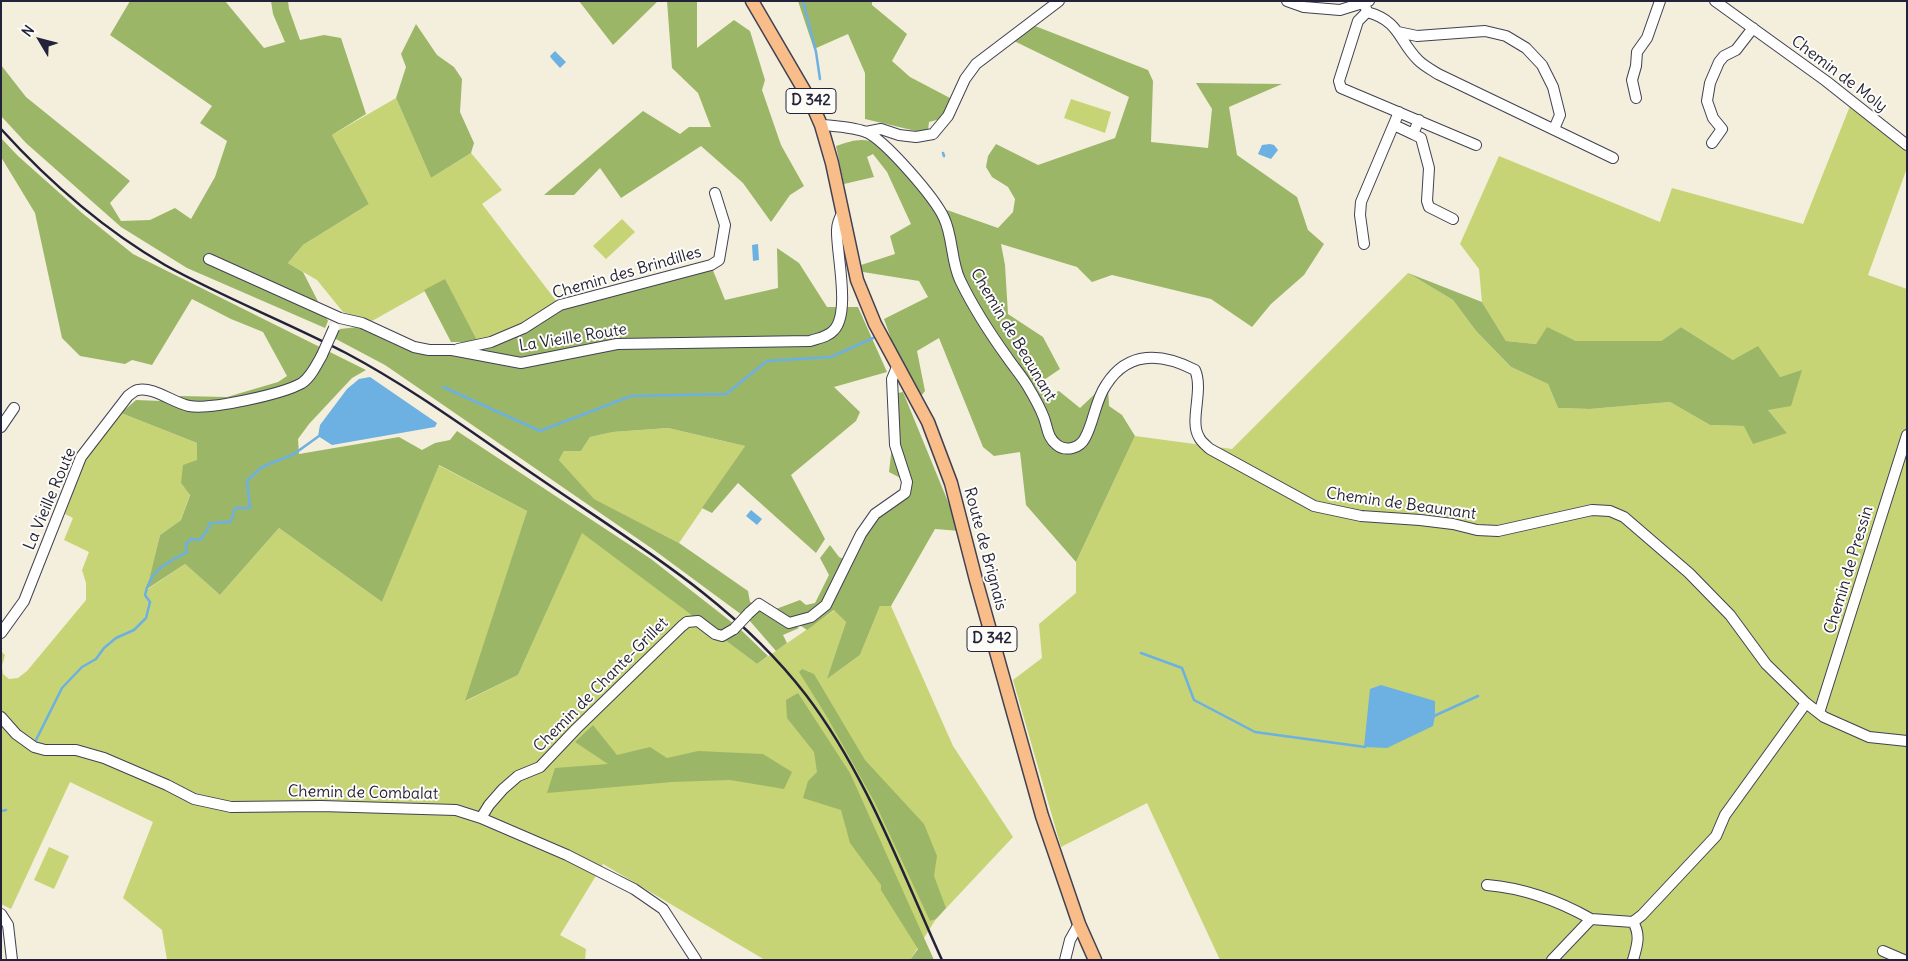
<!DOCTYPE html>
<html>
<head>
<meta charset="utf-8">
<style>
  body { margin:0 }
  #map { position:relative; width:1908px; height:961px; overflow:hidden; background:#f3efdc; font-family:Delius,sans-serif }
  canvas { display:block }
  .frame { position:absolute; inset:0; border:2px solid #22223b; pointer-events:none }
  .north { position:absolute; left:15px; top:15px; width:50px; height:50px; -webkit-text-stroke:4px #fdfcf7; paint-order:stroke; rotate:307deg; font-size:14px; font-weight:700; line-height:20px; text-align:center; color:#22223b }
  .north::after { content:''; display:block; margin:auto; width:18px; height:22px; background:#22223b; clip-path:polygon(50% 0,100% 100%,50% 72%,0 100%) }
</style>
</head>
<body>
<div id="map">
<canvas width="1908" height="961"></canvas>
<div class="frame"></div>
<div class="north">N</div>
</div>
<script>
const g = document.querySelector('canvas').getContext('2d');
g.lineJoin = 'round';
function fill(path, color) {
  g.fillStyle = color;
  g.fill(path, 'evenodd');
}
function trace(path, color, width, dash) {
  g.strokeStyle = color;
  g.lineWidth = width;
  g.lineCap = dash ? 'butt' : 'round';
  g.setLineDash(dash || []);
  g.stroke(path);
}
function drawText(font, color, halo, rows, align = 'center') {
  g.font = font + ' Delius,sans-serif';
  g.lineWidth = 4;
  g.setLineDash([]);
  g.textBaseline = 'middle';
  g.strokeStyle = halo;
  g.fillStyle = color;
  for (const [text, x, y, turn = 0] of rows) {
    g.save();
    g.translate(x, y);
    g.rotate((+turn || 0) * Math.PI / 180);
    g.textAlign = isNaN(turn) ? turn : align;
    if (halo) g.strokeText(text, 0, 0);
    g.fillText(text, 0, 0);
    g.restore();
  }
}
fill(new Path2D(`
  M 396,98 L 431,178 L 471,153 L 502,190 L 482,204 L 557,302 L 522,325 L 478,342 L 445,280 L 372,321 L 343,312 L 317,280 L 288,263 L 303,245 L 369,204 L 332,135 Z
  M 1071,99 L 1111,112 L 1105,133 L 1064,118 Z
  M 1850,106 L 1907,152 L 1907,168 L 1868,275 L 1907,289 L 1907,960 L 1220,960 L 1147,803 L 1061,847 L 1013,680 L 1042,658 L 1039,624 L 1076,593 L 1076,562 L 1135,436 L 1232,449 L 1408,273 L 1453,300 L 1476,331 L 1511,367 L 1548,384 L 1558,408 L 1590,409 L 1670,402 L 1710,425 L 1744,426 L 1787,433 L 1768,410 L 1801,371 L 1780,377 L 1733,360 L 1681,327 L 1661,341 L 1576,341 L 1547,328 L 1536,344 L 1506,341 L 1482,302 L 1479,269 L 1460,244 L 1499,156 L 1660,222 L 1672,188 L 1803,224 Z
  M 622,219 L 635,232 L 606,259 L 593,246 Z
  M 121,413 L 197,443 L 197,460 L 181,483 L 190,494 L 181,520 L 160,535 L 148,589 L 185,564 L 220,595 L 279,528 L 382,602 L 438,465 L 527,511 L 466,701 L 518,675 L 582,532 L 757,664 L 835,610 L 846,622 L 828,678 L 860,655 L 880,606 L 891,606 L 953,746 L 1013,837 L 936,919 L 910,960 L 765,960 L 603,864 L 560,935 L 586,949 L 585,960 L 167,960 L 162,930 L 123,898 L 153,822 L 70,782 L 11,909 L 1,904 L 1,651 L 5,655 L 2,666 L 3,674 L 9,679 L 18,678 L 27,671 L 86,600 L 86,583 L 82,570 L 89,552 L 64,540 L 73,518 L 65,514 L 85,460 Z
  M 668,428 L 745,446 L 679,543 L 593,499 L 559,460 L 564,451 L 581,451 L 590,437 L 613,432 Z
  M 49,847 L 69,856 L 54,889 L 34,880 Z`), '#c6d476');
fill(new Path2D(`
  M 130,1 L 225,1 L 264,48 L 285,42 L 273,14 L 271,1 L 288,1 L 289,9 L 300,40 L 324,35 L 341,38 L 366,114 L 332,135 L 369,204 L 303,245 L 288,263 L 303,272 L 328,321 L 325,328 L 187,268 L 121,227 L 26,143 L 1,116 L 1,65 L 26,97 L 130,181 L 110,203 L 121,221 L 150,220 L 175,208 L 191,219 L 215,177 L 227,141 L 200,123 L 212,106 L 110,35 Z
  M 579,1 L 658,1 L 613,45 Z
  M 667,1 L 697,1 L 697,48 L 734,20 L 750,31 L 765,80 L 762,90 L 781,145 L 804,186 L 790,195 L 771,222 L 743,183 L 701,146 L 621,198 L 600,168 L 574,195 L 544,195 L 643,111 L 680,134 L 689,127 L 711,127 L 698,93 L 672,68 Z
  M 798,1 L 872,1 L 872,5 L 907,34 L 892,61 L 910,77 L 950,98 L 946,108 L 940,119 L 929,122 L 928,130 L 916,131 L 865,119 L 865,73 L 848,34 L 814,49 Z
  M 416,24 L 437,55 L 454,67 L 462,79 L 460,112 L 474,143 L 471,153 L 431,178 L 396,98 L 406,67 L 401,54 Z
  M 1035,26 L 1148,70 L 1153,81 L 1151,142 L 1208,148 L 1212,109 L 1196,83 L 1282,84 L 1229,107 L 1237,155 L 1297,197 L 1308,230 L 1324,244 L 1304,275 L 1271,304 L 1252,327 L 1211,299 L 1112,275 L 1092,282 L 1077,267 L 1001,244 L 1005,265 L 1008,314 L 1043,337 L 1060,369 L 1041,382 L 1051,394 L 1059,391 L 1080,408 L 1099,390 L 1108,388 L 1109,406 L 1122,415 L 1135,436 L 1076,562 L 1026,505 L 1020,452 L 994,456 L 983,447 L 939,338 L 917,351 L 925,391 L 921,396 L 894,347 L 884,319 L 928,297 L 919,281 L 863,272 L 861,265 L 895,254 L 890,236 L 911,224 L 887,172 L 873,154 L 867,157 L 874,177 L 844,184 L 836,146 C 848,142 858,138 870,141 C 887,145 923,197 936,212 L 947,210 L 998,228 L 1013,212 L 1015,199 L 1008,187 L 992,177 L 986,167 L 988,156 L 996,144 L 1038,165 L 1115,138 L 1129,97 L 1014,41 Z
  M 1,138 L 18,156 L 82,213 L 133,254 L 366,370 L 352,378 L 309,424 L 298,439 L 299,454 L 399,437 L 422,450 L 435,443 L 450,440 L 457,431 L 651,559 L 734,624 L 731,628 L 737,633 L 741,630 L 768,656 L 757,664 L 582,533 L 518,675 L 465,701 L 527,511 L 439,465 L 382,602 L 279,528 L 220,595 L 185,564 L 147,589 L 160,535 L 181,520 L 190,495 L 181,483 L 183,465 L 197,460 L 197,443 L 121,413 L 136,400 L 162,401 L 178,408 L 180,396 L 227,397 L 278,382 L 287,376 L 263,332 L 231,319 L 192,299 L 152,365 L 132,360 L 125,364 L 80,356 L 62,338 L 35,213 L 1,157 Z
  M 777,248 L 799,263 L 827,307 L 858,307 L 887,372 L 834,387 L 860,412 L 856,421 L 791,475 L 825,539 L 816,553 L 738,483 L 712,513 L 702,508 L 745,446 L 668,428 L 613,432 L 590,437 L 581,451 L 564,451 L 559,460 L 594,499 L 679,543 L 748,591 L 750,602 L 799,628 L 783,635 L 787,643 L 776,651 L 749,620 L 753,617 L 748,611 L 742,615 L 654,550 L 385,365 L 334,338 L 340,329 L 358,327 L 400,347 L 421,353 L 463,357 L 463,342 L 451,342 L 424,290 L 445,279 L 478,342 L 522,325 L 557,302 L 712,268 L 725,300 L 778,288 Z
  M 1408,273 L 1482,302 L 1506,341 L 1536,344 L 1547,327 L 1576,341 L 1661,341 L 1681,327 L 1733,360 L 1758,346 L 1780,377 L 1802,370 L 1791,406 L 1768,410 L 1787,433 L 1753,444 L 1744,426 L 1710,425 L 1670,402 L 1590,409 L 1558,408 L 1548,384 L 1511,367 L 1476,331 L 1453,300 Z
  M 903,392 L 960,531 L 935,529 L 891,606 L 880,606 L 860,655 L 827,679 L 846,622 L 834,610 L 807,630 L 776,609 L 800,600 L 806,605 L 815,603 L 829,575 L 820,558 L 830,545 L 839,557 L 851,562 L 865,534 L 908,482 L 889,472 L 898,393 Z
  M 802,669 L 814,674 L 865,760 L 924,824 L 937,856 L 934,876 L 946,908 L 936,919 L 930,921 L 875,803 L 827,717 L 799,672 Z
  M 798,693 L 850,773 L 934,960 L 910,960 L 918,949 L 881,890 L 881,885 L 850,843 L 841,810 L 803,798 L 808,781 L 817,772 L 814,752 L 787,718 L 786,700 Z
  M 593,725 L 617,755 L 650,747 L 667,758 L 698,751 L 763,754 L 792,772 L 784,789 L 730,780 L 672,782 L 547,793 L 555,768 L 608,764 L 575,742 Z`), '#9cb667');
fill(new Path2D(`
  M 555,51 L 566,62 L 560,68 L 551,58 L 550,56 Z
  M 1270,144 L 1274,145 L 1278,150 L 1271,159 L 1258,154 L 1262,145 Z
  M 758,244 L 759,260 L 753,261 L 752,245 Z
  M 370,377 L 437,423 L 435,427 L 332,445 L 318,436 L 320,425 L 347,389 L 359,379 Z
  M 751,510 L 762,519 L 757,525 L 746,516 Z
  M 1381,685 L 1435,701 L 1435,716 L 1433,726 L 1387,748 L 1364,747 L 1370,689 Z`), '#6db0e2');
trace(new Path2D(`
  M 803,1 L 816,52 L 820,79
  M 943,153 L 944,156
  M 443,387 L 540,431 L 631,396 L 726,394 L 767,361 L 831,357 L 873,338
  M 1141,653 L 1182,668 L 1194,700 L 1255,732 L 1365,747
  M 1434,716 L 1478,696
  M 36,740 L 62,688 L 82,667 L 96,659 L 104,648 L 116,638 L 134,630 L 146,618 L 150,602 L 145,595 C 150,570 166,563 187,552 L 186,544 L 191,539 L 200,540 L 208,529 L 209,524 C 216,521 224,524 231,521 L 235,508 L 250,508 L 247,481 L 262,467 L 294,454 L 319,436
  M 1,811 L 6,810`), '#6db0e2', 2.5);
const minor = new Path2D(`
  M 1287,1 L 1304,7 L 1340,10 L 1369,1
  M 1715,1 L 1826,81 L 1907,145
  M 1364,2 L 1367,12 L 1358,21 L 1339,81 L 1341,88 L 1476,145
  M 1367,12 C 1400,21 1398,40 1418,60 C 1424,66 1432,70 1438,74 L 1613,158
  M 1398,32 L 1417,36 L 1485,31 L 1506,36 L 1526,48 L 1542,65 L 1553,87 L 1560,115 L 1554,129
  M 1636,98 L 1632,80 L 1636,66 L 1637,52 L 1647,38 L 1660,1
  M 821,125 C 836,126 852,127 866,132 C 885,140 935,198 944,218 C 953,237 951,261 960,280 C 973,307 989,332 1007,357 C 1013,366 1021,375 1027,385 C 1033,395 1040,407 1044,418 C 1048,429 1047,437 1057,445 C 1066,452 1080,448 1085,438 C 1094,422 1095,401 1106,385 C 1128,350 1162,353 1195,370 C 1204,390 1189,421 1199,437 C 1201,442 1207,446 1210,449 L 1314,506 L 1361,516 L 1420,520 L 1453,524 L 1477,530 L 1498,531 L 1592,510 L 1610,511 L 1624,517 L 1689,573 L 1730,615 L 1766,664 L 1806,703 L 1824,717 L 1869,737 L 1907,741
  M 1394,125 L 1413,134 L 1419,120
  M 866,132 L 881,129 L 899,135 L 916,137 L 933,134 L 948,116 L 965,79 L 976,64 L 1059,1
  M 1413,134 L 1421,138 L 1429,168 L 1427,201 L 1429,207 L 1453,219
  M 1712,143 L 1722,129 L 1713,118 L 1707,101 L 1710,83 L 1719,62 L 1724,56 L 1736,50 L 1753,28
  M 1364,244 L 1360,215 L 1361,202 L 1399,112
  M 209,259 L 340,318 L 362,323 L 414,347 L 429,350 L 452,350 L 521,363 L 617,344 L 810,341 C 819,338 828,337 834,330 C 851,312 836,252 837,230 C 837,223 840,217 843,212
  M 458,349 L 491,342 L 524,328 L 560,305 L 711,265 L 719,260 L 725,225 L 715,193
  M 1,427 L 14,408
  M 749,613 L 759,604 L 789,623 L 811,617 L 826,605 L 861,534 L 875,514 L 905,493 L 907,482 L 895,445 L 892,379 L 897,367
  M 1,633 L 24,601 L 81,457 L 128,396 C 131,394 135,390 138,390 C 152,386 174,403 189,406 C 210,410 283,394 302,383 C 311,377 317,364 322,355
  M 1819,713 L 1907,435
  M 1,717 L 16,734 L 34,747 L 45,750 L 76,750 L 104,758 L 167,785 L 194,799 L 231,807 L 321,806 L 456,810 L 481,818 L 567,855 L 634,889 L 663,909 L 696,960
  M 481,818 L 489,805 L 503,789 L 518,776 L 540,767 L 576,729 L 682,626 L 687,622 L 698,621 L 715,634 L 722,636 L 734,629
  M 1487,885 C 1523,888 1559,901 1591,919
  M 1,914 L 8,925 L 12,960
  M 1883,951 L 1904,960
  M 1065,960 L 1070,940 L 1079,924
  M 1552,960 L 1591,919 L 1633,922 L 1642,915 L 1716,836 L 1725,815 L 1806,703
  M 1633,960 C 1637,946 1641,935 1633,922`);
const major = new Path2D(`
  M 752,1 L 811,102 L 821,125 L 832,163 L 857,280 L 875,324 L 928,422 L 951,483 L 976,580 L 1042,816 L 1079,924 L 1095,960`);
trace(minor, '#414153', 12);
trace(major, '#414153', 15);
trace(minor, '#fff', 10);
trace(major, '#f8bd89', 12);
trace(new Path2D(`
  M 1,129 C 50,183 103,229 165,265 C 224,298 287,322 346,353 C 412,388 474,434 536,476 C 632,542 734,601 806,695 C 866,774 901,870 942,960`), '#22223b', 2.5);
const minorBridge = new Path2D(`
  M 322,355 L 334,328
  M 734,629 L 749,613`);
trace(minorBridge, '#414153', 12, []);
trace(minorBridge, '#fff', 10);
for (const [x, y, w] of [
  [811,101,50],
  [992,639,50]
]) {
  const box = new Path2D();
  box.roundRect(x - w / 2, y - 12.5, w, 25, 4);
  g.fillStyle = '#fdfcf7';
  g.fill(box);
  trace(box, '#22223b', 1);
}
drawText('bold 15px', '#22223b', null, [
  ["D 342",811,101],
  ["D 342",992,639]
]);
drawText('16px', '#22223b', '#fdfcf7', [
  ["Chemin de Moly",1839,74,37],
  ["Chemin des Brindilles",627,273,-16],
  ["Chemin de Beaunant",1013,335,59],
  ["La Vieille Route",573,338,-9],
  ["La Vieille Route",50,499,-67],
  ["Chemin de Beaunant",1401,504,8],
  ["Route de Brignais",985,549,75],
  ["Chemin de Pressin",1849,570,-73],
  ["Chemin de Chante-Grillet",601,685,-45],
  ["Chemin de Combalat",363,793,1]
]);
</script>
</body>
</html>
